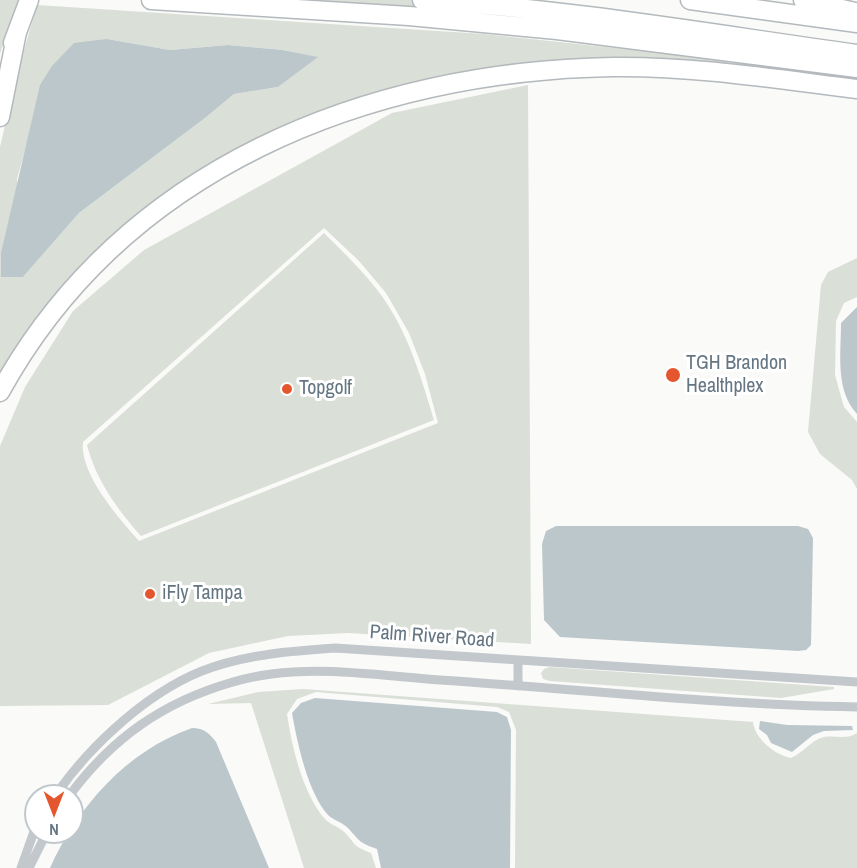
<!DOCTYPE html>
<html>
<head>
<meta charset="utf-8">
<style>
  body { margin:0 }
  #map { position:relative; width:857px; height:868px; overflow:hidden; background:#fafaf8; font-family:"Archivo Narrow",sans-serif }
  canvas { display:block }
  .north { position:absolute; left:24px; top:784px; width:60px; height:60px; box-sizing:border-box; background:#fff; border:2px solid #c1c8cd; border-radius:50%; rotate:180deg; font-size:16px; font-weight:700; line-height:24px; text-align:center; color:#657683 }
  .north::after { content:''; display:block; margin:auto; width:21px; height:27px; background:#e4572e; clip-path:polygon(50% 0,100% 100%,50% 72%,0 100%) }
</style>
</head>
<body>
<div id="map">
<canvas width="857" height="868"></canvas>
<div class="north">N</div>
</div>
<script>
const g = document.querySelector('canvas').getContext('2d');
g.lineJoin = 'round';
function fill(path, color) {
  g.fillStyle = color;
  g.fill(path, 'evenodd');
}
function trace(path, color, width, dash) {
  g.strokeStyle = color;
  g.lineWidth = width;
  g.lineCap = dash ? 'butt' : 'round';
  g.setLineDash(dash || []);
  g.stroke(path);
}
function drawText(font, color, halo, rows, align = 'center') {
  g.font = font + ' "Archivo Narrow",sans-serif';
  g.lineWidth = 6;
  g.setLineDash([]);
  g.textBaseline = 'middle';
  g.strokeStyle = halo;
  g.fillStyle = color;
  for (const [text, x, y, turn = 0] of rows) {
    g.save();
    g.translate(x, y);
    g.rotate((+turn || 0) * Math.PI / 180);
    g.textAlign = isNaN(turn) ? turn : align;
    if (halo) g.strokeText(text, 0, 0);
    g.fillText(text, 0, 0);
    g.restore();
  }
}
fill(new Path2D(`
  M 0,0 L 18,0 L 0,54 Z
  M 313,0 L 467,0 L 565,23 Z
  M 37,5 L 484,34 L 728,60 L 726,68 L 405,90 L 167,196 L 0,382 L 0,147 L 17,74 ZM 107,39 L 170,50 L 228,45 L 283,50 L 317,57 L 278,87 L 234,94 L 205,118 L 79,213 L 23,277 L 17,179 L 33,122 Z
  M 528,85 L 531,644 L 348,633 L 288,636 L 209,653 L 108,705 L 0,706 L 0,446 L 25,387 L 73,311 L 144,250 L 392,113 ZM 324,228 L 359,261 L 386,293 L 409,333 L 425,374 L 438,423 L 139,541 C 119,519 79,473 83,442 Z
  M 324,233 C 344,253 365,273 381,295 C 408,332 421,377 434,420 L 141,536 C 117,509 96,480 87,445 Z
  M 857,258 L 857,297 L 844,303 L 836,321 L 835,375 L 844,407 L 857,422 L 857,489 L 852,480 L 820,454 L 808,432 L 821,285 L 828,272 Z
  M 550,667 L 834,687 L 834,689 L 781,698 L 550,681 L 543,679 L 541,673 L 544,669 Z
  M 303,689 L 753,722 C 755,739 775,755 791,758 C 803,753 811,740 824,737 C 835,735 847,740 857,733 L 857,868 L 515,868 L 516,730 L 509,712 L 497,707 L 316,692 L 297,699 L 287,714 C 292,747 302,791 324,818 C 329,824 337,826 343,831 C 357,844 350,845 371,853 L 376,868 L 304,868 L 251,703 L 208,704 L 258,692 Z`), '#dadfd7');
fill(new Path2D(`
  M 107,39 L 170,50 L 228,45 L 283,50 L 318,57 L 278,87 L 234,94 L 205,118 L 79,213 L 23,277 L 1,277 L 1,253 L 40,85 L 52,66 L 74,43 Z
  M 857,307 L 857,414 C 835,390 841,354 841,323 Z
  M 556,526 L 798,526 L 808,529 L 813,538 L 811,645 L 806,650 L 798,651 L 560,637 L 544,620 L 542,544 L 546,531 Z
  M 315,698 L 497,712 L 507,717 L 511,730 L 510,868 L 381,868 L 377,849 C 358,842 361,842 348,828 C 342,822 333,820 328,815 C 308,793 297,742 292,713 L 301,703 Z
  M 760,721 L 787,725 L 852,726 L 853,730 L 824,731 L 813,735 L 792,752 L 771,743 L 767,735 L 759,729 Z
  M 192,728 C 204,728 209,733 216,742 L 269,868 L 50,868 C 77,808 126,751 192,728 Z`), '#bbc7cb');
const highway = new Path2D(`
  M 151,0 L 409,16 L 557,30 L 857,68
  M 422,0 C 568,9 712,34 857,54
  M 690,0 L 857,23
  M 803,0 L 855,12
  M 13,43 L 29,0
  M 0,117 L 17,32
  M 0,392 C 123,168 367,71 613,67 C 695,66 776,79 857,89`);
trace(highway, '#b4b9bd', 21);
trace(new Path2D(`
  M 518,686 L 518,660
  M 55,796 C 90,745 152,687 213,667 C 252,654 293,651 335,648 L 857,682
  M 69,796 C 112,738 163,702 233,682 C 299,662 373,675 440,680 C 579,689 718,705 857,707
  M 21,868 L 36,826
  M 29,868 L 47,832`), '#c3c8cc', 9);
trace(highway, '#fff', 18);
for (const [x, y, r, color] of [
  [673,375,8,"#e4572e"],
  [287,389,6,"#e4572e"],
  [150,594,6,"#e4572e"]
]) {
  const dot = new Path2D();
  dot.arc(x, y, r, 0, 2 * Math.PI);
  g.fillStyle = color;
  g.fill(dot);
  trace(dot, '#fff', 2);
}
drawText('20px', '#657683', '#fff', [
  ["TGH Brandon",686,364],
  ["Healthplex",686,387],
  ["Topgolf",299,389],
  ["iFly Tampa",162,594]
], 'left');
drawText('20px', '#657683', '#fff', [
  ["Palm River Road",432,637,4]
]);
</script>
</body>
</html>
